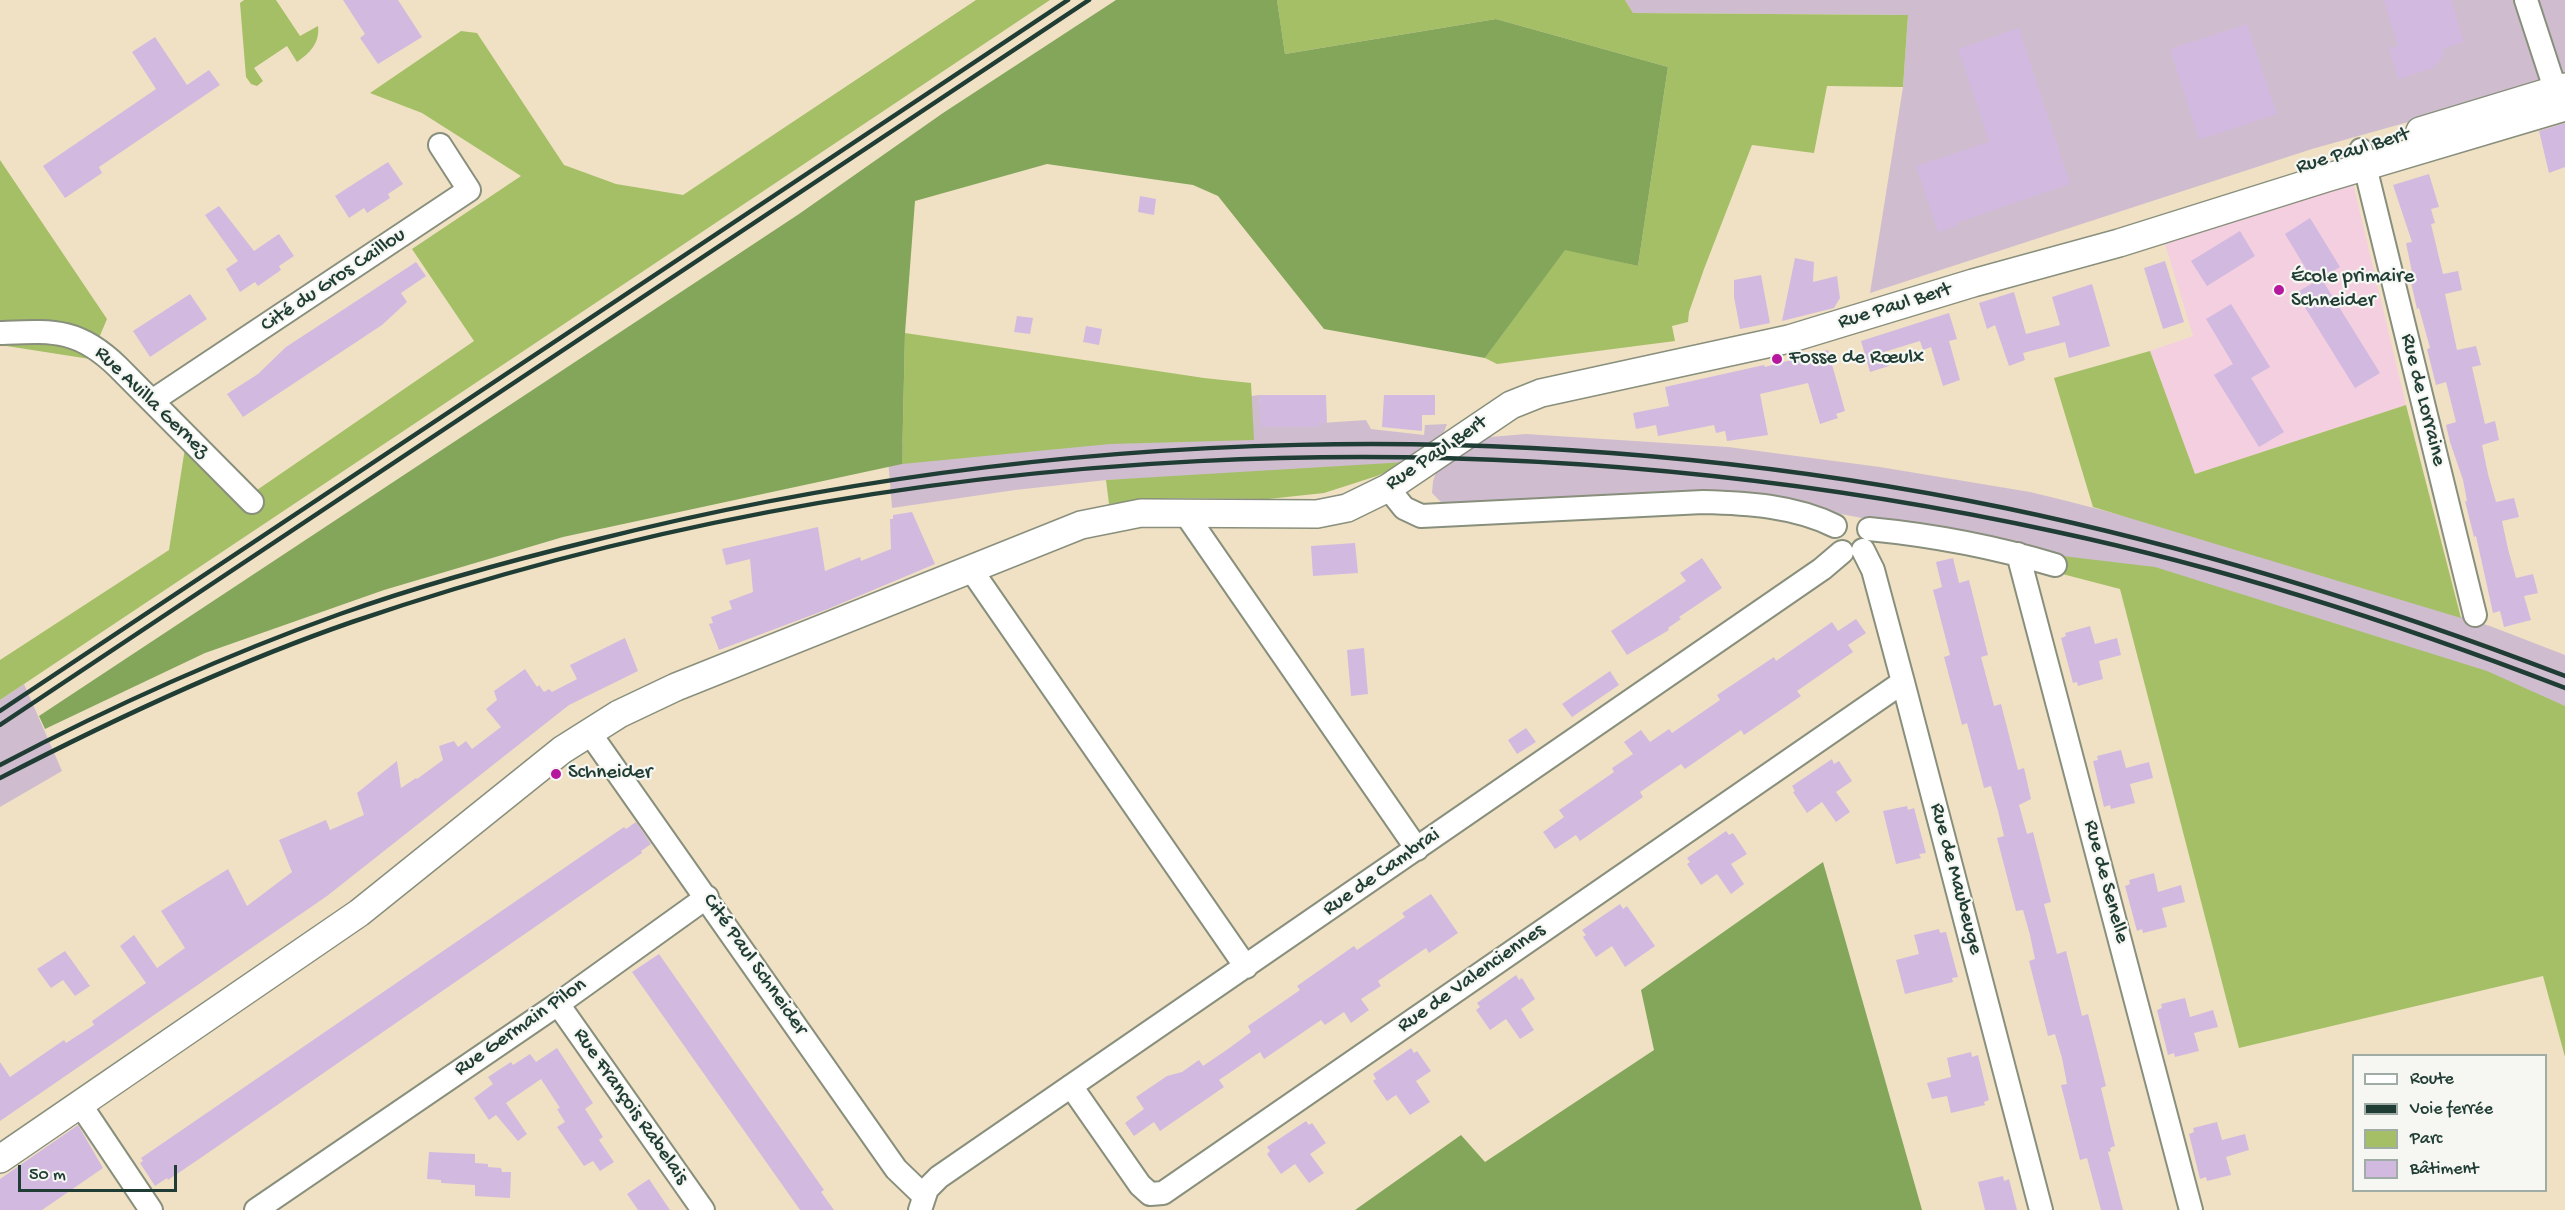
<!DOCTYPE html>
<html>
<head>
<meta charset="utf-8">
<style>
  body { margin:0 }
  #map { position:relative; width:2565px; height:1210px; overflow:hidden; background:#f0e1c4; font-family:"Gochi Hand",sans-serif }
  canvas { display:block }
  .legend { position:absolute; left:2352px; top:1054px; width:195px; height:138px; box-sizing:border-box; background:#f6f6f2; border:2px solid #a0aca6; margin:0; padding:8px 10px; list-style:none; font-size:18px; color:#1f3d34 }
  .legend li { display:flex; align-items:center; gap:12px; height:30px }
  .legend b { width:30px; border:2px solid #a0aca6 }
  .scale { position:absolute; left:18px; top:1165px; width:159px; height:27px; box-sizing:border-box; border:3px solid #1f3d34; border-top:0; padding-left:8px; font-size:18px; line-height:21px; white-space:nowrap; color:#1f3d34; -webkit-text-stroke:4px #f6f6f2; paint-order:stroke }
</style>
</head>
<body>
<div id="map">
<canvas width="2565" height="1210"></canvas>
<ul class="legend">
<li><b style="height:8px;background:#fff"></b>Route</li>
<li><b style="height:8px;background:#1f3d34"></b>Voie ferrée</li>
<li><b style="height:16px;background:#a4bf66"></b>Parc</li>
<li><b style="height:16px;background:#d2b9e0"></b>Bâtiment</li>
</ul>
<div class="scale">50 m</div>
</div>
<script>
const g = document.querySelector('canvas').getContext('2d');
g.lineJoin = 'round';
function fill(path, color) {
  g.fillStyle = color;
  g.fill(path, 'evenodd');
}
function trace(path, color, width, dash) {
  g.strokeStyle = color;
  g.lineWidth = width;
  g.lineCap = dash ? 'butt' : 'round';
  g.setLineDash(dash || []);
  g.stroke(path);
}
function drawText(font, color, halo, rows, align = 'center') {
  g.font = font + ' "Gochi Hand",sans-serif';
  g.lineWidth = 4.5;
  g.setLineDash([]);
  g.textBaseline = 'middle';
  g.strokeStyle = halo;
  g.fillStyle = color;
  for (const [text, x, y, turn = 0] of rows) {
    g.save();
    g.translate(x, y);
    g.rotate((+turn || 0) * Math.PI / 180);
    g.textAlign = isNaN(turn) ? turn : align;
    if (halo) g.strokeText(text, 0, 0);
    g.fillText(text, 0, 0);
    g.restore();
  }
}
fill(new Path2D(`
  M 2353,183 L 2406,405 L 2195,474 L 2150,351 L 2193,336 L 2165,244 Z`), '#f3cfe0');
fill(new Path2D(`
  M 1625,0 L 2565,0 L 2565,78 L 2312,149 L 1870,293 L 1903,87 L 1908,15 L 1633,13 Z
  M 1259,395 L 1262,427 L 1366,420 L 1371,429 L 1424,435 L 1425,425 L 1447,424 L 1442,437 L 1465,439 L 1526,434 L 1728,447 L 1880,467 L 2030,492 L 2067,501 L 2236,545 L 2490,626 L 2565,655 L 2565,719 L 2002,545 L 1815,509 L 1445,506 L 1432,493 L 1433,481 L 1437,470 L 1389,468 L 1107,480 L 1015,490 L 892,508 L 887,446 Z
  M 24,684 L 62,771 L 0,807 L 0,700 Z`), '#cfbdcf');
fill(new Path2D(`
  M 244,0 L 276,0 L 300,36 L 318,26 C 320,43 310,53 297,62 L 287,46 L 254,68 L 263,81 L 257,86 L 251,84 L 246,77 L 240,3 Z
  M 976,0 L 1050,0 L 0,700 L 0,660 L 169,550 L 185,448 L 241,501 L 474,341 L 412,249 L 521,176 L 422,113 L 370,93 L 461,31 L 477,33 L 564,165 L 616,184 L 683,195 Z
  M 1277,0 L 1625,0 L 1633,13 L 1908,15 L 1903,87 L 1827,86 L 1814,153 L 1752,145 L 1704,269 L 1689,312 L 1688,322 L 1672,326 L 1675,341 L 1497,364 L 1485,358 L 1565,249 L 1638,266 L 1668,67 L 1496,19 L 1285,54 Z
  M 0,160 L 107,319 L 90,359 L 0,345 Z
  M 905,333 L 1204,378 L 1251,383 L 1254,440 L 1110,444 L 902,464 Z
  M 2150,351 L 2195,474 L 2406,405 L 2461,618 L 2093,507 L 2054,378 Z
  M 1407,462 L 1377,476 L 1324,493 L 1268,499 L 1170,498 L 1109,504 L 1106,480 Z
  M 2054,555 L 2155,567 L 2487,671 L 2565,706 L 2565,1057 L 2543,976 L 2239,1048 L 2120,589 L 2047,570 Z`), '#a4bf66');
fill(new Path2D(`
  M 1116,0 L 1277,0 L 1285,54 L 1496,19 L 1668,67 L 1638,266 L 1565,250 L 1485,358 L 1324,329 L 1218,196 L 1193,185 L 1047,164 L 915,201 L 905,333 L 902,464 L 563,537 L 384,590 L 205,653 L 45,729 L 39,716 L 799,214 L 943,113 Z
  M 1823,862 L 1922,1210 L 1355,1210 L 1461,1135 L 1485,1162 L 1654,1050 L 1641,990 Z`), '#83a65b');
fill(new Path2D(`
  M 343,0 L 398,0 L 422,37 L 378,64 L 360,38 L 365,34 Z
  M 2384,0 L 2451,0 L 2464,42 L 2444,48 L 2443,57 L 2433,68 L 2398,79 L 2389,48 L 2398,46 Z
  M 2247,24 L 2277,114 L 2199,140 L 2170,49 Z
  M 2019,28 L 2070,184 L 1956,223 L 1957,226 L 1938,232 L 1916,166 L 1989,142 L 1958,49 Z
  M 155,37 L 187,85 L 209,70 L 220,85 L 99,167 L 102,173 L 65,198 L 43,166 L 156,89 L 132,52 Z
  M 2565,123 L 2565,167 L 2549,173 L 2539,131 Z
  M 388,162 L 403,184 L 388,194 L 390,198 L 367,213 L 364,208 L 349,218 L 335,196 Z
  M 2429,174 L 2439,207 L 2431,209 L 2435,223 L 2431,224 L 2443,274 L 2458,271 L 2462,290 L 2445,294 L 2457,350 L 2476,346 L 2481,365 L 2472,367 L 2485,424 L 2495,421 L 2499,440 L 2482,445 L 2488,474 L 2496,502 L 2514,498 L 2519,517 L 2502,521 L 2508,549 L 2516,578 L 2533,574 L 2538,593 L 2524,596 L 2531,620 L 2504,627 L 2500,611 L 2493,613 L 2476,536 L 2474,537 L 2465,501 L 2467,501 L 2463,480 L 2450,442 L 2446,425 L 2456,422 L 2446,382 L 2436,385 L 2427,349 L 2430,348 L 2419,308 L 2417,309 L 2409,273 L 2412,272 L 2406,243 L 2412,242 L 2393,185 Z
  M 1140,196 L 1156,199 L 1154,215 L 1138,212 Z
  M 219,206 L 254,251 L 279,234 L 294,256 L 279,266 L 281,270 L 258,286 L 255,282 L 240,292 L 226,269 L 238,261 L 205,215 Z
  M 2310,218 L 2340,267 L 2314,282 L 2285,234 Z
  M 2240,231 L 2255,256 L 2207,286 L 2191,261 Z
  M 1795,258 L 1814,262 L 1813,282 L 1837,276 L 1840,298 L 1834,308 L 1782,321 Z
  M 2165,261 L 2184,322 L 2163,329 L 2144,268 Z
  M 416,262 L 426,276 L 401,293 L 407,302 L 382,325 L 243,417 L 227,394 L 258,374 L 286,347 Z
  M 1761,275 L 1770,323 L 1740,329 L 1734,297 L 1734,280 Z
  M 2321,278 L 2380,373 L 2355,388 L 2296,293 Z
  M 2092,284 L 2110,346 L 2069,358 L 2065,342 L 2023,353 L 2025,360 L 2009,366 L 1995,325 L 1987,329 L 1979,303 L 2014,292 L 2026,334 L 2060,325 L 2052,297 Z
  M 190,294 L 207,319 L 150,357 L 133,331 Z
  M 2231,304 L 2270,367 L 2251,378 L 2284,432 L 2259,447 L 2214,375 L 2233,364 L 2206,319 Z
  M 1949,313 L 1957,339 L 1949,341 L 1960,380 L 1943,386 L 1931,347 L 1923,350 L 1920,341 L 1884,352 L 1889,366 L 1870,372 L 1861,341 Z
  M 1017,316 L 1033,318 L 1030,334 L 1014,332 Z
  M 1086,326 L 1102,329 L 1099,345 L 1083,342 Z
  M 1828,350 L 1845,411 L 1836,414 L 1838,418 L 1820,424 L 1808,383 L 1760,394 L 1768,435 L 1727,441 L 1725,431 L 1716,433 L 1714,425 L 1658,436 L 1656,425 L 1636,429 L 1633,413 L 1669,406 L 1665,387 L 1764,365 L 1765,367 Z
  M 1259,395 L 1326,395 L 1327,423 L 1319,423 L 1319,427 L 1261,427 Z
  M 1384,395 L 1435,395 L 1435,415 L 1422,415 L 1422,431 L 1382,427 Z
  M 912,512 L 935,564 L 828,609 L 719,650 L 709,624 L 713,623 L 711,617 L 732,609 L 729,601 L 753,592 L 750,559 L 726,565 L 722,549 L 818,527 L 825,571 L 860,557 L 861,561 L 891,549 L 890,519 L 893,519 L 893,515 Z
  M 1355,543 L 1358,573 L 1313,576 L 1311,546 Z
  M 1702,558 L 1722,588 L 1679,617 L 1681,619 L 1668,628 L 1669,630 L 1627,655 L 1611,631 L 1686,581 L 1680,573 Z
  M 1953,558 L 1959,583 L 1969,580 L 1988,655 L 1981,657 L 1994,706 L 2001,704 L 2018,770 L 2024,768 L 2031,799 L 2019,805 L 2027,834 L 2033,832 L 2051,902 L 2044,904 L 2057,954 L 2066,951 L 2082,1016 L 2088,1014 L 2106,1086 L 2101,1088 L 2115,1146 L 2110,1148 L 2111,1151 L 2108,1152 L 2123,1210 L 2101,1210 L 2087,1158 L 2080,1160 L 2061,1085 L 2067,1084 L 2062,1058 L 2055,1034 L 2048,1036 L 2029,961 L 2035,959 L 2030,935 L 2023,910 L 2016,911 L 1997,838 L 2004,836 L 1998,811 L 1991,786 L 1984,788 L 1967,723 L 1962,725 L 1944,657 L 1950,655 L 1933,590 L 1942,587 L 1936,562 Z
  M 1856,619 L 1866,633 L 1848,645 L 1853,652 L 1797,691 L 1801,696 L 1744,735 L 1741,730 L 1685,769 L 1681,764 L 1640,792 L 1643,797 L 1580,841 L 1576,835 L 1555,849 L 1543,832 L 1564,817 L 1559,810 L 1614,772 L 1612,768 L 1633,754 L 1624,742 L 1641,730 L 1650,742 L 1669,729 L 1672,733 L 1720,700 L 1717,695 L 1774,657 L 1776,661 L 1832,622 L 1838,631 Z
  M 2090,626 L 2095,644 L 2117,638 L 2121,655 L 2099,661 L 2103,679 L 2078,686 L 2077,682 L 2073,683 L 2061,638 L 2066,636 L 2065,633 Z
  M 625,638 L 638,671 L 569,705 L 327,896 L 0,1121 L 0,1062 L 10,1077 L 64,1040 L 66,1043 L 94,1025 L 92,1021 L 146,983 L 120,946 L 134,935 L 157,968 L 185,948 L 161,911 L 228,869 L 247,906 L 292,872 L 279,840 L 326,820 L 330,830 L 364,815 L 357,793 L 397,761 L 401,788 L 416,778 L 417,779 L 443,760 L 439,746 L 454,741 L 458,747 L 466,741 L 472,749 L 501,727 L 486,709 L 497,700 L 494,691 L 525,669 L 537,687 L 539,685 L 544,692 L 549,689 L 552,692 L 577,679 L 570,665 Z
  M 1364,648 L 1368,694 L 1351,696 L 1347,650 Z
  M 1610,671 L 1619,685 L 1572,717 L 1562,704 Z
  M 1526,728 L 1536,742 L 1517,754 L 1508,740 Z
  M 2121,750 L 2126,768 L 2149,762 L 2153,778 L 2130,784 L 2135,803 L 2111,809 L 2110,805 L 2104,807 L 2093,761 L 2098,760 L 2097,756 Z
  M 1832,759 L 1834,764 L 1839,761 L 1852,781 L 1836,792 L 1850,812 L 1836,822 L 1822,802 L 1807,813 L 1793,792 L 1795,791 L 1792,786 Z
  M 1907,806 L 1908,810 L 1914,808 L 1926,853 L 1919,854 L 1921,858 L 1896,864 L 1883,811 Z
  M 636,822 L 651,844 L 641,851 L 642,853 L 202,1157 L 168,1180 L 167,1178 L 155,1186 L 140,1163 L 143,1161 L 141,1158 L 624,827 L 626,829 Z
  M 1726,831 L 1729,835 L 1733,833 L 1747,854 L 1731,864 L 1744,884 L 1731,894 L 1717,874 L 1701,885 L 1687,864 L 1690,862 L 1687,858 Z
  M 2154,873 L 2158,892 L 2181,885 L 2185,902 L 2162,908 L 2167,927 L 2143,933 L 2142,929 L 2137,931 L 2125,886 L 2130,884 L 2129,880 Z
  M 1431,894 L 1458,933 L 1429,953 L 1426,948 L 1378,981 L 1381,986 L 1361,999 L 1369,1010 L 1351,1023 L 1344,1012 L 1325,1025 L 1321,1020 L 1264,1059 L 1260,1052 L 1219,1080 L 1224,1087 L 1160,1131 L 1154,1122 L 1134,1136 L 1125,1123 L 1144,1109 L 1136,1097 L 1167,1076 L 1182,1072 L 1199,1060 L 1203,1066 L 1228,1049 L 1251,1032 L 1248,1026 L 1300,990 L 1297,986 L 1354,946 L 1357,950 L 1405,917 L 1402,913 Z
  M 1620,904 L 1623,909 L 1627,906 L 1655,946 L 1625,967 L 1612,946 L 1596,957 L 1583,937 L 1586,935 L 1582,930 Z
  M 1939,929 L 1940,933 L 1946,932 L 1958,977 L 1952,978 L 1953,982 L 1905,994 L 1896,960 L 1919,954 L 1914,935 Z
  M 65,951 L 90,986 L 75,996 L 63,980 L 51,988 L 37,969 Z
  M 659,954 L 824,1190 L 821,1192 L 834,1210 L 800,1210 L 632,972 Z
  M 1516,975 L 1519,980 L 1522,978 L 1535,999 L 1521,1009 L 1534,1030 L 1520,1039 L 1506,1019 L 1490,1030 L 1476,1010 L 1480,1007 L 1477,1003 Z
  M 2185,998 L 2190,1017 L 2213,1010 L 2218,1027 L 2194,1033 L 2199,1051 L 2175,1057 L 2174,1053 L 2168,1055 L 2157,1010 L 2162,1008 L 2161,1004 Z
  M 557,1048 L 593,1103 L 585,1109 L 603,1137 L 599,1140 L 614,1162 L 600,1171 L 593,1161 L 584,1166 L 557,1127 L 565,1122 L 557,1109 L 560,1108 L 541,1079 L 506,1103 L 527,1134 L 518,1141 L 496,1115 L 489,1120 L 474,1098 L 493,1084 L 488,1077 L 511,1062 L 513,1065 L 530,1054 L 536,1062 Z
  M 1411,1048 L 1414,1053 L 1417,1051 L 1431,1071 L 1416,1081 L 1430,1102 L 1410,1115 L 1396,1095 L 1387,1101 L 1373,1081 L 1376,1079 L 1373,1074 Z
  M 1971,1052 L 1972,1057 L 1978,1055 L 1989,1100 L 1984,1102 L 1985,1105 L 1951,1113 L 1947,1096 L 1932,1099 L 1927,1083 L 1951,1077 L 1947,1058 Z
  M 1306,1121 L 1309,1125 L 1312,1123 L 1326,1143 L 1310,1154 L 1324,1173 L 1309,1183 L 1295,1164 L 1281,1174 L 1267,1154 L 1270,1151 L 1267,1147 Z
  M 2217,1122 L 2222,1140 L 2245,1134 L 2249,1150 L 2226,1157 L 2231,1175 L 2207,1181 L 2206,1177 L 2200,1179 L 2189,1134 L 2194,1132 L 2193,1128 Z
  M 78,1125 L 103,1168 L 42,1210 L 0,1210 L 0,1179 Z
  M 429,1152 L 475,1154 L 475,1163 L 488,1164 L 488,1167 L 501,1168 L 502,1172 L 511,1172 L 510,1198 L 475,1196 L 475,1185 L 441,1183 L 441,1180 L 427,1179 Z
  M 2003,1176 L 2004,1181 L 2009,1179 L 2017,1210 L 1985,1210 L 1978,1182 Z
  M 649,1179 L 670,1210 L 638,1210 L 627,1194 Z`), '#d2b9e0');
const minor = new Path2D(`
  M 2526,0 L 2561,107
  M 2361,150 L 2475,615
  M 0,333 C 53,331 78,328 118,367 L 252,502
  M 152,401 L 469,190 L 440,145
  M 1388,488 L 1404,508 L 1421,516 L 1703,502 C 1747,503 1795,506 1835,526
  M 1185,513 L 1417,849
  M 1869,529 C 1931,535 1995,547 2055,565
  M 1863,550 L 1873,570 L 1903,682 L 2041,1210
  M 2018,554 L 2191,1210
  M 970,568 L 1246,967
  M 589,732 L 896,1169 L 923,1195
  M 558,1004 L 703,1210
  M 1071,1086 L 1140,1185 L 1150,1194 L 1163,1193 L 1903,682
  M 80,1104 L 151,1210
  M 256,1210 L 558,1004 L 707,897
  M 920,1210 L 927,1189 L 939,1177 L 1822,569 L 1842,552`);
const tertiary = new Path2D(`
  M 2420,131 L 2565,87
  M 0,1159 L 359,913 L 562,750 L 619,714 L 676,687 L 1081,525 L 1141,513 L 1317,514 L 1347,508 L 1388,488 L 1511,405 L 1541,393 L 1789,339 L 1973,283 L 2119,243 L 2326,178 L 2565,107`);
trace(minor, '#888f7c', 26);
trace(tertiary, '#888f7c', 30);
trace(minor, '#fff', 22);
trace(tertiary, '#fff', 27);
trace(new Path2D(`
  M 0,711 L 1068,0
  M 0,725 L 1089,0
  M 0,765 C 110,707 223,656 340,614 C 424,584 509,561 595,540 C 1055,424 1541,413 2005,508 C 2197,548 2383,606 2565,676
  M 0,778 C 114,719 231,664 352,622 C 899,435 1494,410 2057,532 C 2230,569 2400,624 2565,688`), '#1f3d34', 4.5);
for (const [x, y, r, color] of [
  [2279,290,6,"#b5179e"],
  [1777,359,6,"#b5179e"],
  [556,774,6,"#b5179e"]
]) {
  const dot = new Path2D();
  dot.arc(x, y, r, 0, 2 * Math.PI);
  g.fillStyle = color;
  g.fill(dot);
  trace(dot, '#f6f6f2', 2);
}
drawText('21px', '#1f3d34', '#f6f6f2', [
  ["Rue Paul Bert",2353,152,-17],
  ["Cité du Gros Caillou",334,281,-34],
  ["Rue Paul Bert",1895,307,-17],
  ["Rue de Lorraine",2422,400,76],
  ["Rue Avilla Gernez",151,403,44],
  ["Rue Paul Bert",1437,454,-34],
  ["Rue de Cambrai",1382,873,-35],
  ["Rue de Maubeuge",1955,879,75],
  ["Rue de Senelle",2105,882,75],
  ["Cité Paul Schneider",754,965,55],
  ["Rue de Valenciennes",1472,979,-35],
  ["Rue Germain Pilon",521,1028,-35],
  ["Rue François Rabelais",630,1107,55]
]);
drawText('21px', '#1f3d34', '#f6f6f2', [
  ["École primaire",2291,278],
  ["Schneider",2291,302],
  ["Fosse de Rœulx",1789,359],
  ["Schneider",568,774]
], 'left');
</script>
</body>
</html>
